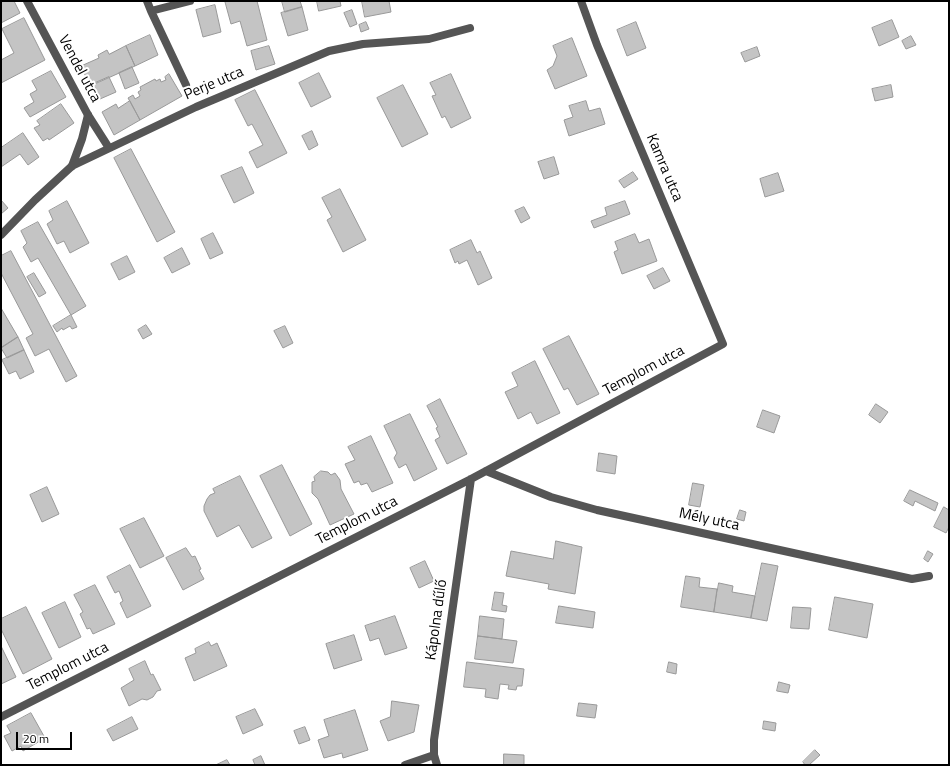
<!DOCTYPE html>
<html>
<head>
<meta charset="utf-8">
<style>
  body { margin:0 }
  #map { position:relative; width:950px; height:766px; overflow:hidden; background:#fff; font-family:"Titillium Web",sans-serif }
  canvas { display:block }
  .frame { position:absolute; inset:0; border:2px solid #000; pointer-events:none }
  .scale { position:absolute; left:16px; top:732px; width:56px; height:18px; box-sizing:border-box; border:2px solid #000; border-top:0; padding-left:5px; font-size:12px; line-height:14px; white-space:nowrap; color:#000; -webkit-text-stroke:3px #fff; paint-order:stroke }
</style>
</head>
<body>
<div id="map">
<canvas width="950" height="766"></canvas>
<div class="frame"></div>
<div class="scale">20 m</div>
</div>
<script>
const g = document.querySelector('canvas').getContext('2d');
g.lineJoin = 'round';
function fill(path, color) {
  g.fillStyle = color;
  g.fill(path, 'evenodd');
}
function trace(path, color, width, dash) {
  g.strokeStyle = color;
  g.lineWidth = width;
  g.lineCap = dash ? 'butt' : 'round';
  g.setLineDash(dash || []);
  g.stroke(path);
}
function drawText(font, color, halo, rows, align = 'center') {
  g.font = font + ' "Titillium Web",sans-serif';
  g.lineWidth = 4;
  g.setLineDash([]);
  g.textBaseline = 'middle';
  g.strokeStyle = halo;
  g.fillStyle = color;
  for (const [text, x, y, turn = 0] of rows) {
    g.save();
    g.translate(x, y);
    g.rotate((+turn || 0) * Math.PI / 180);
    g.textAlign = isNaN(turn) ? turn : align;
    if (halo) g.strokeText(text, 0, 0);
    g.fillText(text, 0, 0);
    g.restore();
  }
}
const building = new Path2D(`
  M 1,1 L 14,1 L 20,13 L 1,23 Z
  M 229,1 L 257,1 L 267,40 L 247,46 L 240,21 L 231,24 L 225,2 Z
  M 282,1 L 300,1 L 302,7 L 285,12 Z
  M 317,1 L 340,1 L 341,6 L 319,11 Z
  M 362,1 L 389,1 L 391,12 L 365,17 Z
  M 215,5 L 221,32 L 203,37 L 196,10 Z
  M 302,7 L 308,30 L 288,36 L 281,13 Z
  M 352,10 L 357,24 L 350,27 L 344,13 Z
  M 24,18 L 45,60 L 1,83 L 1,60 L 14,53 L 2,29 Z
  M 892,20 L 899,37 L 879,46 L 872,28 Z
  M 366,22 L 369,29 L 361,32 L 359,25 Z
  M 636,22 L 646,48 L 627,56 L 617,30 Z
  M 150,35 L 158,55 L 135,66 L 126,46 Z
  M 911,36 L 916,45 L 906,49 L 902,41 Z
  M 572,38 L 587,76 L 555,89 L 547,70 L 553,66 L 557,56 L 553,46 Z
  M 126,46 L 135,66 L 90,86 L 81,66 L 99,58 L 98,55 L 107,50 L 109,54 Z
  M 269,46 L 275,64 L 256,70 L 251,51 Z
  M 757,47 L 760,56 L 745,62 L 741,53 Z
  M 132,67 L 139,83 L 125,89 L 119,73 Z
  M 51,71 L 66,97 L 30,117 L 24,108 L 34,102 L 30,94 L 37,90 L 32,81 Z
  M 319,73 L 331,97 L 311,107 L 299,83 Z
  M 169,74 L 182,96 L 140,120 L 128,98 L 133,95 L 135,99 L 140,96 L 138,92 L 141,90 L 140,87 L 155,79 L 156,81 L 160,79 L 161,82 L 166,80 L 165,77 Z
  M 451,74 L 471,118 L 451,128 L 445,116 L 442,118 L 432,96 L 436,95 L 430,83 Z
  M 109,77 L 116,92 L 100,99 L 93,84 Z
  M 403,85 L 428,134 L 402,147 L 377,98 Z
  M 891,85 L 893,97 L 875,101 L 872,89 Z
  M 255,90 L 287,153 L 257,168 L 249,152 L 263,145 L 252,124 L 248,126 L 235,100 Z
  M 130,101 L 140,120 L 114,135 L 102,112 L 116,104 L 118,108 Z
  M 586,101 L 589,111 L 600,108 L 605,124 L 569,136 L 564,120 L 573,117 L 569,106 Z
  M 61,104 L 74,123 L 49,140 L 48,138 L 43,141 L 34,128 L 40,125 L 37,121 Z
  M 312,131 L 318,145 L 309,150 L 302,136 Z
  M 23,133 L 39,157 L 28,165 L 20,154 L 1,167 L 1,148 Z
  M 131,149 L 175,232 L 157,242 L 114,158 Z
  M 554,157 L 559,174 L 544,179 L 538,162 Z
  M 242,167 L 254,193 L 234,203 L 221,176 Z
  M 633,172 L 638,179 L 624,188 L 619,181 Z
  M 778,173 L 784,191 L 765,197 L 760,179 Z
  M 340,189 L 366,240 L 343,252 L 327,220 L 332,217 L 322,198 Z
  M 1,200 L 8,208 L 1,214 Z
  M 67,201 L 89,243 L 70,253 L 64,241 L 57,244 L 47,224 L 53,220 L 49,211 Z
  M 625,201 L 630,214 L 594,228 L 591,221 L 607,215 L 605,208 Z
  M 524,207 L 530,218 L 521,223 L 515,211 Z
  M 38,222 L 86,306 L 71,315 L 38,258 L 31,262 L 23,247 L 27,243 L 21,231 Z
  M 213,233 L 223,253 L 210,259 L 201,239 Z
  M 635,234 L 639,243 L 649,239 L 657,261 L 622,274 L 614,252 L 618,250 L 615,242 Z
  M 471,240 L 477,253 L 480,251 L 492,278 L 478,285 L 467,260 L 459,264 L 458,261 L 455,263 L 450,250 Z
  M 182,248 L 190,264 L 172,273 L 164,258 Z
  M 11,251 L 77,376 L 66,382 L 49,349 L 35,356 L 26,338 L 33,334 L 1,273 L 1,256 Z
  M 127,256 L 135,272 L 119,280 L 111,264 Z
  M 663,268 L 670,281 L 654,289 L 647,276 Z
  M 34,273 L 46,293 L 39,297 L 27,277 Z
  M 1,308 L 18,337 L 1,348 Z
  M 71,315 L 77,327 L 72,329 L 70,326 L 63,330 L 62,328 L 57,332 L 53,326 Z
  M 146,325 L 152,334 L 143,339 L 138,330 Z
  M 285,326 L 293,343 L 283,348 L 274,331 Z
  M 569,336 L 599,394 L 577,405 L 568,388 L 564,390 L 543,349 Z
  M 18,337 L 24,350 L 7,358 L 1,348 Z
  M 24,350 L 34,372 L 20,379 L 16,371 L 9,374 L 2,360 Z
  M 535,361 L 560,413 L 537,424 L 531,412 L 518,419 L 505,392 L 518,386 L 512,373 Z
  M 440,399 L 467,454 L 447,464 L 435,440 L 440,437 L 436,428 L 438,427 L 427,406 Z
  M 876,404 L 888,412 L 880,423 L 869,415 Z
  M 763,410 L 780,416 L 774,433 L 757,427 Z
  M 410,414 L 437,469 L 414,481 L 406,464 L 399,468 L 394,458 L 397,453 L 384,426 Z
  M 371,436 L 393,483 L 372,492 L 367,483 L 361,485 L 359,481 L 354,483 L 345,464 L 355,460 L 348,447 Z
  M 599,453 L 617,456 L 615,474 L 597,471 Z
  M 282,465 L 312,524 L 290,536 L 260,476 Z
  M 321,471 L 328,472 L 331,475 L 335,473 L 340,480 L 341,489 L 354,514 L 330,525 L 318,499 L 312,493 L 312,482 L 315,481 L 314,477 Z
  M 240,476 L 272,538 L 252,548 L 239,525 L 217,537 L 204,511 L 204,506 L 207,499 L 210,495 L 215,493 L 213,489 Z
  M 693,483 L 704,485 L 700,507 L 689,505 Z
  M 47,487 L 59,514 L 42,522 L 30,495 Z
  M 910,490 L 938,503 L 935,511 L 915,501 L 913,506 L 904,501 Z
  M 944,507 L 949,510 L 949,527 L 946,533 L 934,527 Z
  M 740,510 L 746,512 L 744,521 L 737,519 Z
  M 144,518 L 164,556 L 140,568 L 120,529 Z
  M 556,541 L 582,547 L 575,594 L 548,589 L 549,584 L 506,576 L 511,551 L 553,559 Z
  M 186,548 L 192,557 L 195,556 L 201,569 L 199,570 L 204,579 L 183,590 L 166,558 Z
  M 928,551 L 933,554 L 928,562 L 924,559 Z
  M 425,561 L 434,581 L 419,588 L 410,568 Z
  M 762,563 L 778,566 L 767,621 L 751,618 Z
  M 130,565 L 151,606 L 127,618 L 120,603 L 123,601 L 119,591 L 115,593 L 107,577 Z
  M 686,576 L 700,578 L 699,587 L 717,589 L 714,612 L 681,607 Z
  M 719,583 L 733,586 L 732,592 L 755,596 L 751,618 L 714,612 Z
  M 95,585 L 115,624 L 93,634 L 90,628 L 87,629 L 80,614 L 83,612 L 74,595 Z
  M 495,592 L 504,593 L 502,605 L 507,606 L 506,612 L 492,610 Z
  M 835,597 L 873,604 L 867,638 L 829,630 Z
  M 65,602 L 81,637 L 59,648 L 42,613 Z
  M 559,606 L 595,612 L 593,628 L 556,623 Z
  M 26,607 L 52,659 L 23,674 L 1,629 L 1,619 Z
  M 793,607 L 811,608 L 809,629 L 791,628 Z
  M 395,616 L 407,648 L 385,655 L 379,638 L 370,641 L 365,626 Z
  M 480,616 L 504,619 L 502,639 L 478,636 Z
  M 354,635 L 362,660 L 334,669 L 326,644 Z
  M 478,636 L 517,641 L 513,663 L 475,659 Z
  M 209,642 L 211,646 L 217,643 L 227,666 L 194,681 L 185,658 L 196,653 L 195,649 Z
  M 1,646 L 16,677 L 1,684 Z
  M 145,661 L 151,675 L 153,674 L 161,690 L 157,691 L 153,697 L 147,700 L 142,699 L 129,706 L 121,688 L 134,680 L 129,669 Z
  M 467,662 L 524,669 L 522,686 L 517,686 L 516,690 L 508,689 L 509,685 L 500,684 L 498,699 L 485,697 L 486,689 L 464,687 Z
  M 669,662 L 677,664 L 676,674 L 667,672 Z
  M 779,682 L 790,685 L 788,693 L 777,691 Z
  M 392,701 L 419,705 L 414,732 L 388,741 L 380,721 L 390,717 Z
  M 579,703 L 597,705 L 595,718 L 577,716 Z
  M 255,709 L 263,725 L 243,734 L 236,717 Z
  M 355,710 L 368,750 L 343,758 L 342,753 L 324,758 L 318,740 L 329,736 L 324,720 Z
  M 31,713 L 45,738 L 23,751 L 21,746 L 12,751 L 4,736 L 11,733 L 7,726 Z
  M 132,717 L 138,729 L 113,741 L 107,730 Z
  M 764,721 L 776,723 L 775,731 L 763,729 Z
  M 305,727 L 310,740 L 299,744 L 294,731 Z
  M 815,750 L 820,755 L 809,765 L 805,765 L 803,762 Z
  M 504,754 L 524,755 L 524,765 L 504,765 Z
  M 261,756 L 265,765 L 255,765 L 253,760 Z
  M 227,760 L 230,765 L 216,765 Z`);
fill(building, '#c4c4c4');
trace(building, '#999', 1);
trace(new Path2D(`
  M 72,166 L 82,139 L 88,115`), '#555', 8);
trace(new Path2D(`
  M 27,1 L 88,115 L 109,148
  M 147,1 L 151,11 L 186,85
  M 151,11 L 190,1
  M 1,235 L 35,200 L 72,166 L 196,107 L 329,51 L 363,44 L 429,39 L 470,28
  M 486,471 L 551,497 L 597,510 L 912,579 L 929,576
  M 1,717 L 471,479 L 723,344 L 597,45 L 581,1
  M 405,765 L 434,755
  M 437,765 L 434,755 L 434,740 L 471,479`), '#555', 8);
drawText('15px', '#000', '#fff', [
  ["Vendel utca",79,69,62],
  ["Perje utca",214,84,-23],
  ["Kamra utca",664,168,67],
  ["Templom utca",644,371,-28],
  ["Mély utca",709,520,12],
  ["Templom utca",357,521,-27],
  ["Kápolna dűlő",437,620,-82],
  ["Templom utca",68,667,-27]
]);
</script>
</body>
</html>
